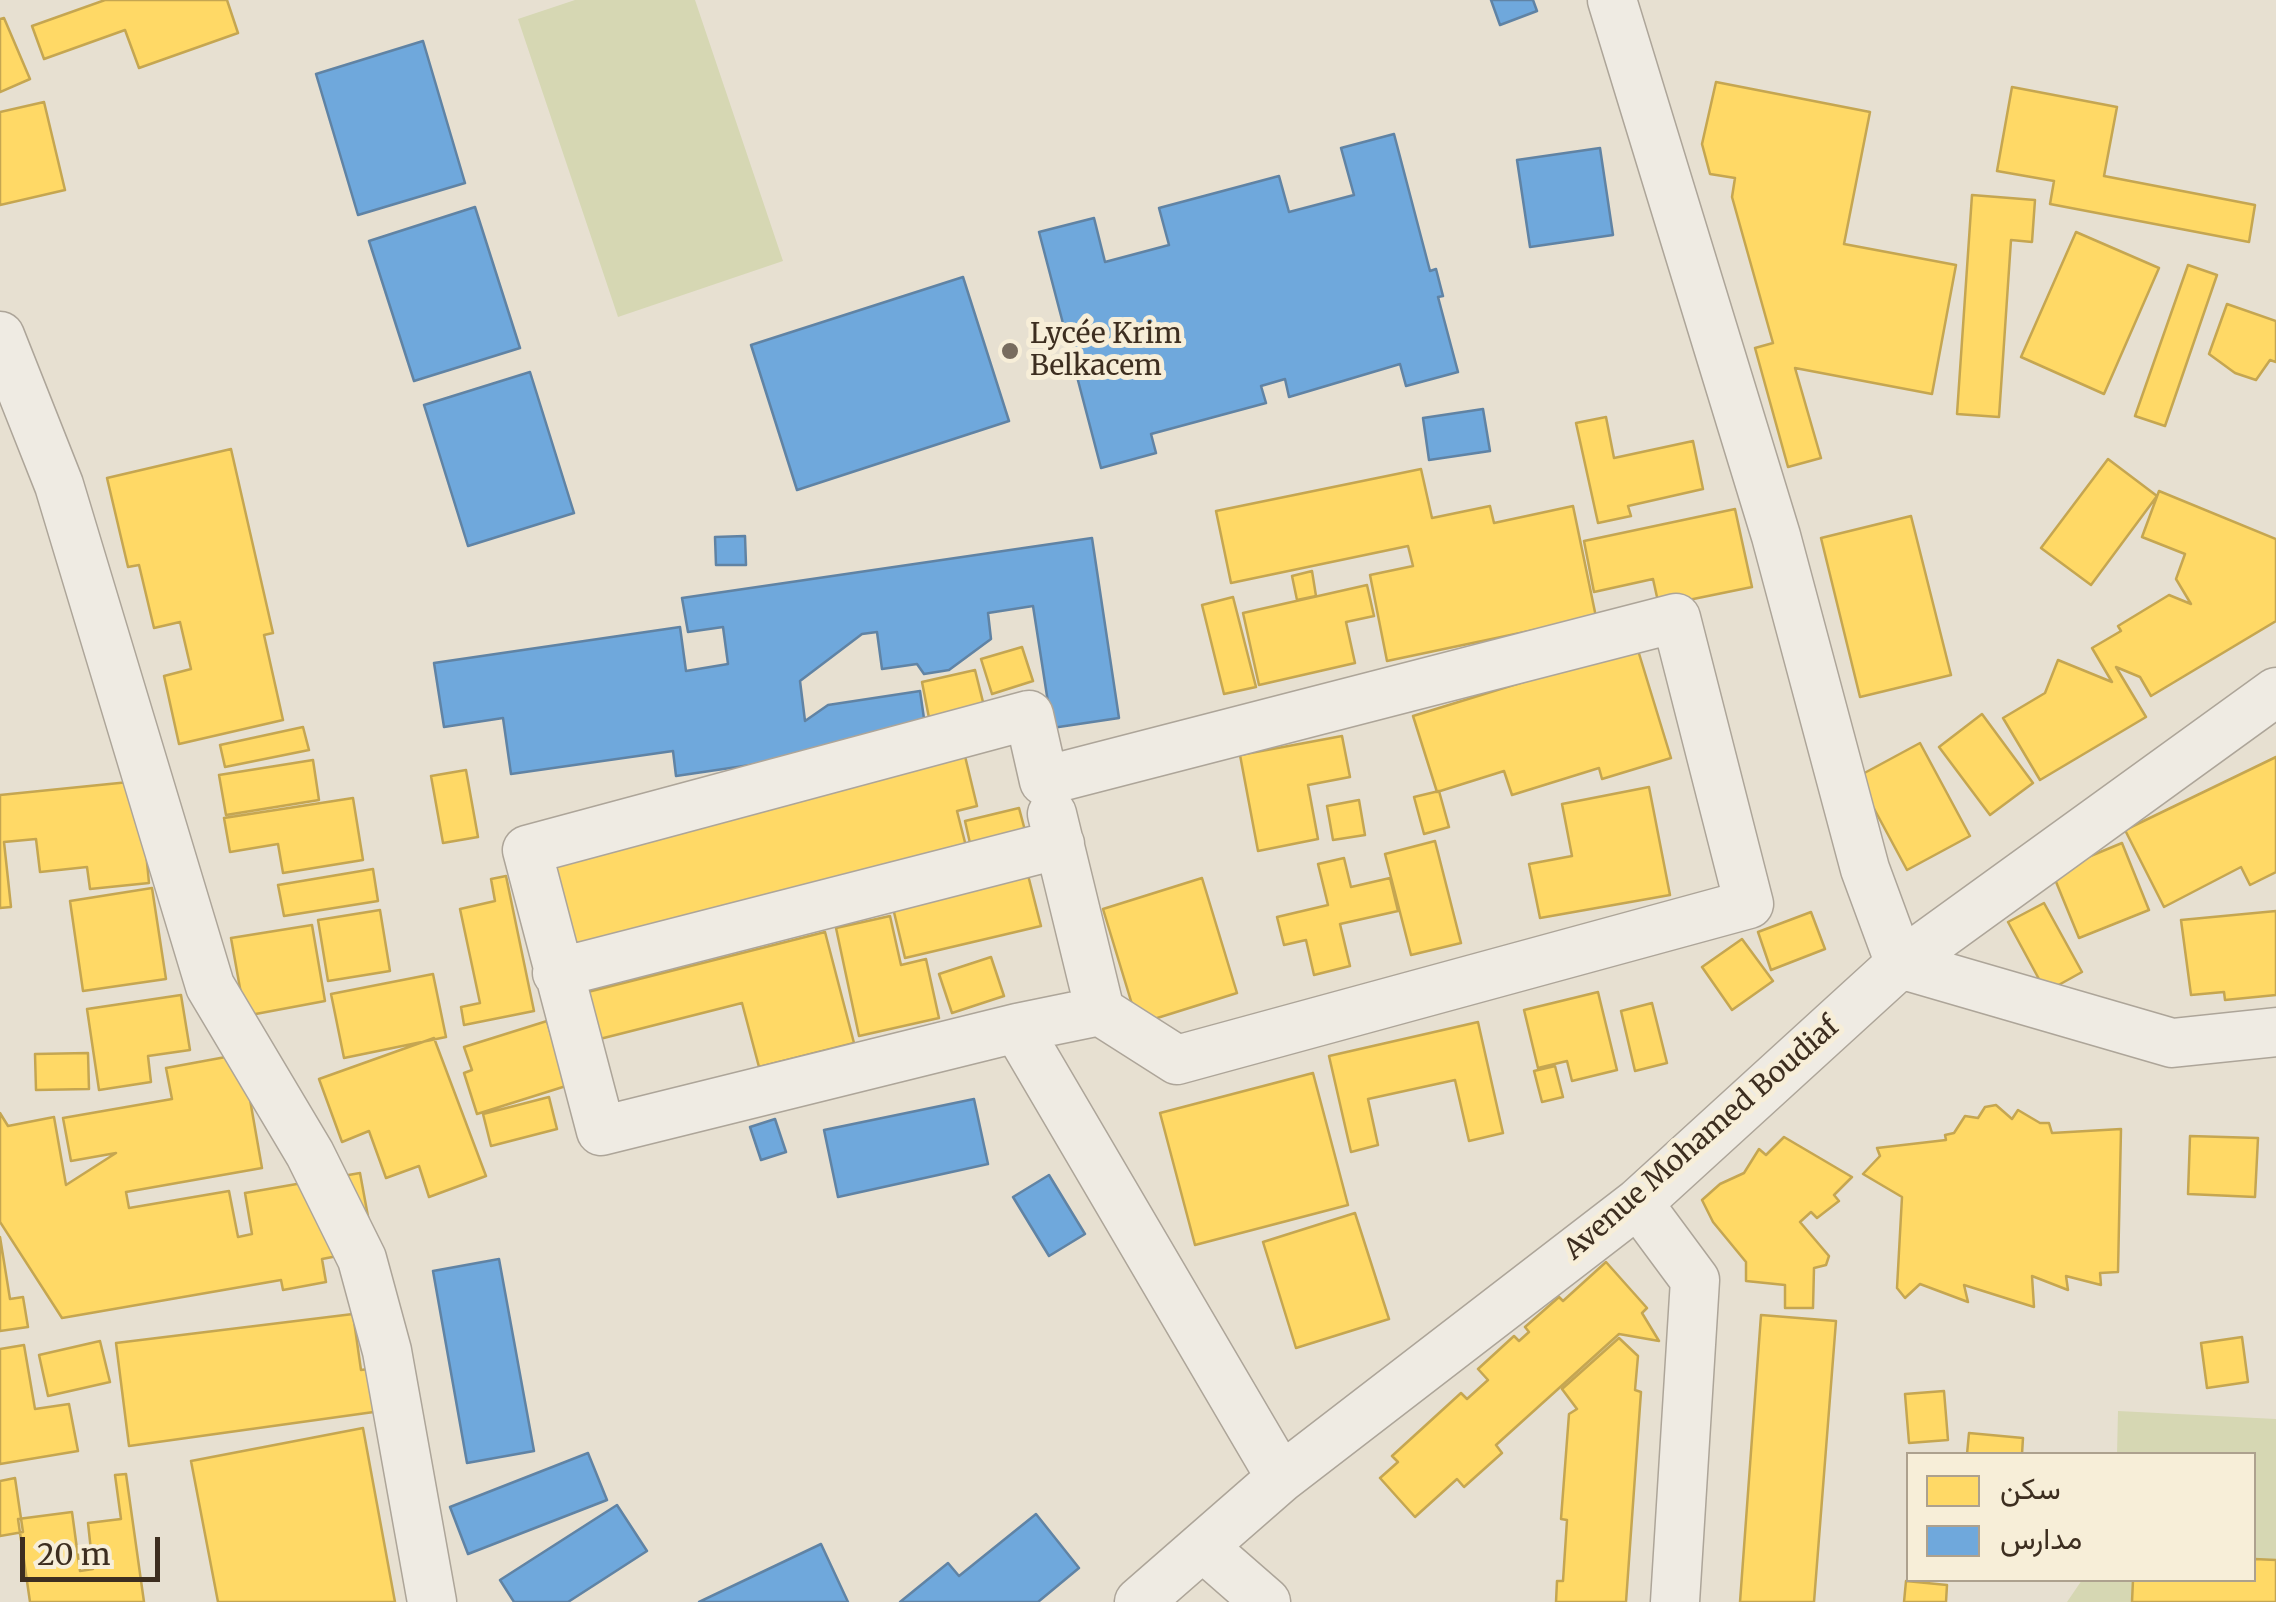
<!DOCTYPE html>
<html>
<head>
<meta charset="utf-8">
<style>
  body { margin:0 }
  #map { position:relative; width:2276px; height:1602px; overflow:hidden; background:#e7e0d1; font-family:Merriweather,Vazirmatn,serif }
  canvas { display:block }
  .legend { position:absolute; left:1906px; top:1452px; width:350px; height:130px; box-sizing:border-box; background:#f7eed8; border:2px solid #ada18e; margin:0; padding:12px 18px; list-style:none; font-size:30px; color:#3d2e20 }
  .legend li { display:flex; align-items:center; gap:20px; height:50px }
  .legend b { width:50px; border:2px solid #ada18e }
  .scale { position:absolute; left:20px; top:1537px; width:140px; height:45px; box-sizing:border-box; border:5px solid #3d2e20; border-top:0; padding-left:12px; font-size:30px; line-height:35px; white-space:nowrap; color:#3d2e20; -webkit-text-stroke:8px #f7eed8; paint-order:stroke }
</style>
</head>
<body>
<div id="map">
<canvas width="2276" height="1602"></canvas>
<ul class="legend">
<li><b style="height:28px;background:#ffd966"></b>سكن</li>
<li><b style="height:28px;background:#6fa8dc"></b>مدارس</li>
</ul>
<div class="scale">20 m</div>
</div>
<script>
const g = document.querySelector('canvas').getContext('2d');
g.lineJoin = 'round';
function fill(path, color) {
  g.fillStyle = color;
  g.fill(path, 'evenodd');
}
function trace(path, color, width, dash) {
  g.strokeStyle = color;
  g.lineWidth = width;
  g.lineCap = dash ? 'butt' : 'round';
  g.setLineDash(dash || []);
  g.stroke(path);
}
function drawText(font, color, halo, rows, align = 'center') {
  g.font = font + ' Merriweather,serif';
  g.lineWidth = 10;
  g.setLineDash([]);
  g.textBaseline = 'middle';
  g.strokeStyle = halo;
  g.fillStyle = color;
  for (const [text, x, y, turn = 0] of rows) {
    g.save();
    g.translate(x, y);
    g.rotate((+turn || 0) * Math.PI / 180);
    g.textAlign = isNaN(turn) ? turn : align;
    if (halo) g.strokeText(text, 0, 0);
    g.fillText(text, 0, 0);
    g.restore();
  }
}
fill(new Path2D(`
  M 575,0 L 695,0 L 783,261 L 618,317 L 518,19 Z
  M 2118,1411 L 2276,1419 L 2276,1602 L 2067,1602 L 2082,1580 L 2254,1580 L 2254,1454 L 2117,1454 Z`), '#d6d7b3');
const homes = new Path2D(`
  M 105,0 L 227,0 L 238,33 L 139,68 L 125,30 L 44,59 L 32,26 Z
  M 4,18 L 30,79 L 0,92 L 0,19 Z
  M 1716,82 L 1870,112 L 1844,244 L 1956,265 L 1932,394 L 1795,368 L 1821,458 L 1788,467 L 1755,348 L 1773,343 L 1732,197 L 1735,178 L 1710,174 L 1702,144 Z
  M 2012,87 L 2117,107 L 2104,176 L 2255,205 L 2249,242 L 2050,204 L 2054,181 L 1997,171 Z
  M 44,102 L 65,190 L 0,205 L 0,112 Z
  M 1972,195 L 2035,200 L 2032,242 L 2011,240 L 1999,417 L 1957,414 Z
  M 2076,232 L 2159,268 L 2104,394 L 2021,357 Z
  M 2188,265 L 2217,275 L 2165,426 L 2135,416 Z
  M 2227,304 L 2276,321 L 2276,362 L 2270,360 L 2256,380 L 2235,373 L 2209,354 Z
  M 1606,417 L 1614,458 L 1693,441 L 1703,489 L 1628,506 L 1631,516 L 1598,523 L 1576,423 Z
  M 231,449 L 273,633 L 264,635 L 283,720 L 179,744 L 164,676 L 191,669 L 180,622 L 154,628 L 139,565 L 128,567 L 107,478 Z
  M 2108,459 L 2157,496 L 2091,585 L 2041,548 Z
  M 1421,469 L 1432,518 L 1490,506 L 1494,523 L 1573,506 L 1596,617 L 1387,661 L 1370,575 L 1413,566 L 1408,546 L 1231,583 L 1216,511 Z
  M 2159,491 L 2276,539 L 2276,621 L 2151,696 L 2140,677 L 2116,667 L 2146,717 L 2040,780 L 2003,718 L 2045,693 L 2058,660 L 2112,682 L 2092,648 L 2121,631 L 2118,626 L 2169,595 L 2191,604 L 2176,579 L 2185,554 L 2142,537 Z
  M 1735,509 L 1752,587 L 1659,606 L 1653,579 L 1594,592 L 1584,541 Z
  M 1911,516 L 1951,675 L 1860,697 L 1821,538 Z
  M 1312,571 L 1316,596 L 1297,600 L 1292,576 Z
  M 1367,585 L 1374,616 L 1346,622 L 1355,663 L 1259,685 L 1243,613 Z
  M 1233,597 L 1256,687 L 1224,694 L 1202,605 Z
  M 1022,647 L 1033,681 L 992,694 L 981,659 Z
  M 1637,647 L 1671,758 L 1602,779 L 1599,768 L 1512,795 L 1504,771 L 1437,792 L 1413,716 Z
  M 975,670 L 985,710 L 930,723 L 922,682 Z
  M 1982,714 L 2033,783 L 1990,815 L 1939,747 Z
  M 303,727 L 309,750 L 225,767 L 220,745 Z
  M 1342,736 L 1350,777 L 1308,785 L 1318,839 L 1258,851 L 1240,755 Z
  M 1920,743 L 1970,836 L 1907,870 L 1857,777 Z
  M 964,752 L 977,806 L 957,811 L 970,862 L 555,963 L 530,861 Z
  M 2276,757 L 2276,872 L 2250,885 L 2241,867 L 2164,907 L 2125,830 Z
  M 313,760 L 319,800 L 226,815 L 219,775 Z
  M 466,770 L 478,837 L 443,843 L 431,776 Z
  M 139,781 L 149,883 L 90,889 L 87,867 L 40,872 L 36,839 L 4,842 L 11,907 L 0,908 L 0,795 Z
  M 1649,787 L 1670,895 L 1540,918 L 1529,864 L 1572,856 L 1562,804 Z
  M 1439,791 L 1449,827 L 1424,834 L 1414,797 Z
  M 353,798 L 363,860 L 283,873 L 278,844 L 230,852 L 224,818 Z
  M 1359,800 L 1365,835 L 1333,840 L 1327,806 Z
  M 1019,808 L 1027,838 L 972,852 L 965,821 Z
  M 1435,841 L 1461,943 L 1411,955 L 1385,854 Z
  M 2122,843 L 2149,910 L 2079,938 L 2052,872 Z
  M 1344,858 L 1351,887 L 1390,878 L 1398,911 L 1340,924 L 1350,966 L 1314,975 L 1306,940 L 1284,945 L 1277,917 L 1328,905 L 1318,864 Z
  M 373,869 L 378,901 L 284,916 L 278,885 Z
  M 1028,875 L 1041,926 L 905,958 L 893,908 Z
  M 506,876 L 534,1011 L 464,1025 L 461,1007 L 480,1003 L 460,909 L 495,901 L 491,879 Z
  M 1202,878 L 1237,993 L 1138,1024 L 1103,909 Z
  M 152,888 L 166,979 L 83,991 L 70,901 Z
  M 2044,903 L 2082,972 L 2046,992 L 2008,922 Z
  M 380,910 L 390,971 L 328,981 L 318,920 Z
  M 2276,911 L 2276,995 L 2225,1000 L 2224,992 L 2191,995 L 2181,920 Z
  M 1811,912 L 1825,949 L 1771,970 L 1758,932 Z
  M 890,916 L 901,965 L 926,959 L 939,1018 L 859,1036 L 836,928 Z
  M 312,925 L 325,1001 L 245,1016 L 231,938 Z
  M 825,932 L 854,1043 L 759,1067 L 742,1003 L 580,1044 L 568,997 Z
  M 1742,939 L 1773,981 L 1732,1010 L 1702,967 Z
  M 991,957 L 1004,996 L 952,1013 L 939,974 Z
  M 433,974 L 446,1037 L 344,1058 L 331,994 Z
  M 1598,992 L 1617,1070 L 1572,1081 L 1567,1061 L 1538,1068 L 1524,1010 Z
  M 181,995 L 190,1050 L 148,1056 L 151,1082 L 99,1090 L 87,1009 Z
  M 1652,1003 L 1667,1063 L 1635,1071 L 1621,1011 Z
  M 547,1021 L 566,1086 L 477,1114 L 464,1073 L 472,1070 L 464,1047 Z
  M 1478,1022 L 1503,1133 L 1469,1141 L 1455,1080 L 1368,1099 L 1378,1145 L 1351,1152 L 1329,1056 Z
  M 434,1038 L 486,1176 L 429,1197 L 419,1166 L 386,1178 L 369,1131 L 342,1142 L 319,1079 Z
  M 88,1053 L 89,1089 L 36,1090 L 35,1054 Z
  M 242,1054 L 262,1168 L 126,1192 L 129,1208 L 229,1191 L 238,1237 L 252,1234 L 245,1193 L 360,1173 L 374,1249 L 322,1259 L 326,1282 L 283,1290 L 281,1280 L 62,1318 L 0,1222 L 0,1113 L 8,1126 L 54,1117 L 66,1185 L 116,1153 L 71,1161 L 63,1118 L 172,1099 L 166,1068 Z
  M 1555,1066 L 1563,1097 L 1542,1102 L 1534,1071 Z
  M 1313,1073 L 1348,1205 L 1195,1245 L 1160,1113 Z
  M 549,1097 L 557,1129 L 491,1146 L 483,1114 Z
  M 1996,1105 L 2012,1119 L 2018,1110 L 2040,1123 L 2049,1123 L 2052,1133 L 2121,1129 L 2118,1272 L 2100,1273 L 2101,1285 L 2066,1276 L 2068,1290 L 2032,1276 L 2034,1307 L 1964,1285 L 1968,1302 L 1920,1284 L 1905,1298 L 1897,1288 L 1902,1197 L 1863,1174 L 1880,1156 L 1877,1148 L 1946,1140 L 1945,1135 L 1954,1133 L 1965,1116 L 1978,1118 L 1985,1107 Z
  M 2190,1136 L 2258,1138 L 2255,1197 L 2188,1194 Z
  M 1784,1137 L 1852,1177 L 1834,1195 L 1839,1201 L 1817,1218 L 1811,1212 L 1800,1222 L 1829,1256 L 1826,1265 L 1814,1268 L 1813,1308 L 1785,1308 L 1785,1285 L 1746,1281 L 1746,1262 L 1713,1222 L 1702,1200 L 1720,1184 L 1744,1173 L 1759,1149 L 1766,1155 Z
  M 1355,1213 L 1389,1319 L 1296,1348 L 1263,1242 Z
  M 0,1237 L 10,1299 L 23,1297 L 28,1327 L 0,1331 Z
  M 1606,1262 L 1647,1308 L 1642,1313 L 1659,1341 L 1619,1334 L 1496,1445 L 1502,1453 L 1464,1487 L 1457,1479 L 1415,1517 L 1380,1478 L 1398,1462 L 1392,1456 L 1461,1393 L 1467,1399 L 1488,1380 L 1478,1369 L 1514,1336 L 1519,1341 L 1529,1332 L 1525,1327 L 1559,1297 L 1563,1301 Z
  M 353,1314 L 361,1370 L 375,1368 L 381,1411 L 129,1446 L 116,1343 Z
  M 1761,1315 L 1836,1321 L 1814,1602 L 1740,1602 Z
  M 2242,1337 L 2248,1382 L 2207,1388 L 2201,1343 Z
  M 1619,1338 L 1638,1356 L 1635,1390 L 1641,1392 L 1626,1602 L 1556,1602 L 1557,1581 L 1563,1581 L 1567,1520 L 1561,1519 L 1569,1414 L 1577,1409 L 1562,1389 Z
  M 100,1341 L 110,1382 L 48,1396 L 39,1355 Z
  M 24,1345 L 35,1409 L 69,1404 L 78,1451 L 0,1464 L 0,1349 Z
  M 1944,1391 L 1948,1440 L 1909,1443 L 1905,1394 Z
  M 363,1428 L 395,1602 L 218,1602 L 191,1461 Z
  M 1969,1433 L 2023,1438 L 2022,1454 L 1967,1454 Z
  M 126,1474 L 144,1602 L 30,1602 L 18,1519 L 72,1512 L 80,1571 L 93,1569 L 88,1523 L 121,1519 L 115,1475 Z
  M 15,1478 L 23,1532 L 0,1536 L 0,1481 Z
  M 2254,1559 L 2276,1560 L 2276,1602 L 2132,1602 L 2133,1580 L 2254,1580 Z
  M 1906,1581 L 1947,1585 L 1946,1602 L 1904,1602 Z`);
fill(homes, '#ffd966');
trace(homes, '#c5a651', 2.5);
const schools = new Path2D(`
  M 1491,0 L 1533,0 L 1537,11 L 1500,25 Z
  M 423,41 L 465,183 L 358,215 L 316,74 Z
  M 1394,134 L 1430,271 L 1436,269 L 1443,296 L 1438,297 L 1458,372 L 1406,386 L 1400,364 L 1289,397 L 1285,379 L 1261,386 L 1266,403 L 1151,434 L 1156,453 L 1101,468 L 1039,232 L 1094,218 L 1105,262 L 1169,245 L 1159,208 L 1279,176 L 1289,212 L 1354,195 L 1341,148 Z
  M 1600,148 L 1613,235 L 1530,247 L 1517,160 Z
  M 475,207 L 520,348 L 414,381 L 369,241 Z
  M 963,277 L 1009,421 L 797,490 L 751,345 Z
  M 530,372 L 574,513 L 468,546 L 424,405 Z
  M 1483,409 L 1490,451 L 1429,460 L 1423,418 Z
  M 745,536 L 746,565 L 716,565 L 715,537 Z
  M 1092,538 L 1119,718 L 1052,728 L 1033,606 L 988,613 L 991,639 L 949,670 L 924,674 L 917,664 L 882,669 L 877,632 L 862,634 L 800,681 L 805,721 L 828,705 L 920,691 L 927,739 L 676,776 L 673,751 L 511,774 L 503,718 L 444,727 L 434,663 L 680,627 L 686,671 L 728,664 L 723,627 L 688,632 L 682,598 Z
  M 974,1099 L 988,1164 L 838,1197 L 824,1130 Z
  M 775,1119 L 786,1152 L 761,1160 L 750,1127 Z
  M 1049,1175 L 1085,1234 L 1049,1256 L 1013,1197 Z
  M 499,1259 L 534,1451 L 467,1463 L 433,1271 Z
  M 588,1453 L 607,1500 L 468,1554 L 450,1507 Z
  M 617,1505 L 647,1551 L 568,1602 L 514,1602 L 500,1580 Z
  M 1036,1514 L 1079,1568 L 1038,1602 L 900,1602 L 948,1563 L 959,1576 Z
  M 821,1544 L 848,1602 L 699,1602 Z`);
fill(schools, '#6fa8dc');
trace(schools, '#6083a4', 2.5);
const minor = new Path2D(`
  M 1612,0 L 1776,536 L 1865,869 L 1900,964 L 2172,1043 L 2276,1032
  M 0,336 L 59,485 L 210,986 L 310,1154 L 362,1259 L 387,1351 L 432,1602
  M 1052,814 L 1100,1011
  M 557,973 L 1060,844
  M 1017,1028 L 1100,1011 L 1177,1060 L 1749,904 L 1676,618 L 1044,781 L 1029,715 L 527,850 L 601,1131 L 1017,1028 L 1281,1478
  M 1638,1203 L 1695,1280 L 1675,1602
  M 1203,1547 L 1266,1602
  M 1139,1602 L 1281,1478 L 1638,1203 L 1900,964 L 2276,692`);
trace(minor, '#ada599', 51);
trace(minor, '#efebe3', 48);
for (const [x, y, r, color] of [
  [1010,351,10,"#786c5e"]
]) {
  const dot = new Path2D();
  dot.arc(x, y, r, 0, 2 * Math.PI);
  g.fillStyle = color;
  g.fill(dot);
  trace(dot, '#f7eed8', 4);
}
drawText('28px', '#3d2e20', '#f7eed8', [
  ["Lycée Krim",1030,335],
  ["Belkacem",1030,367]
], 'left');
drawText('28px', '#3d2e20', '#f7eed8', [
  ["Avenue Mohamed Boudiaf",1702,1139,-41]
]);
</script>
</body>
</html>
